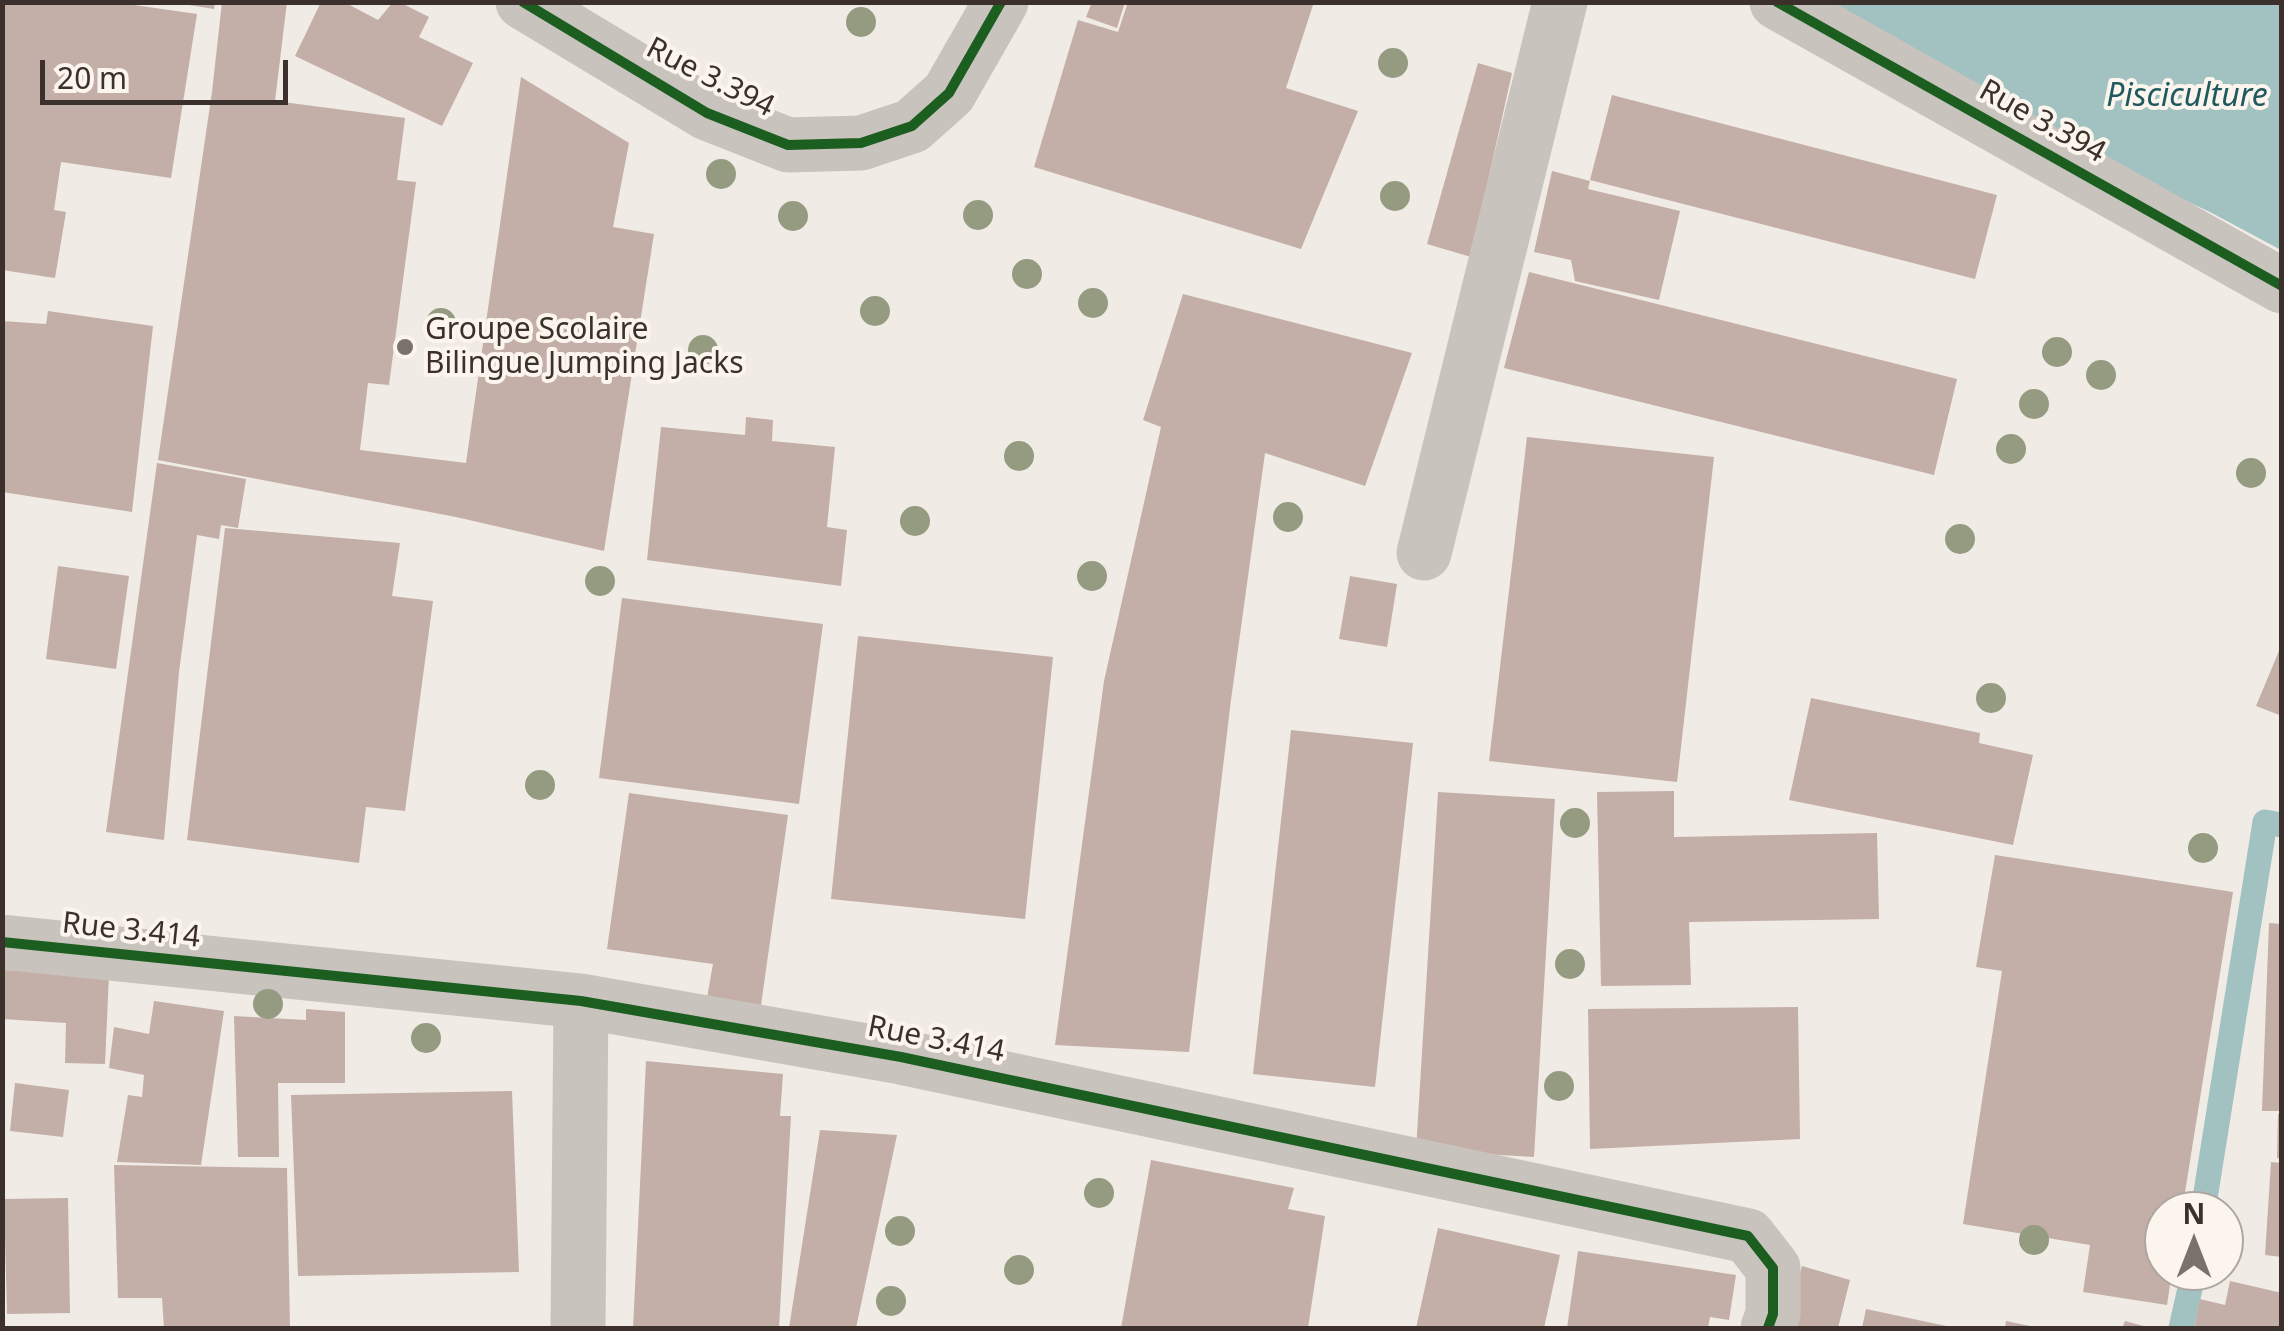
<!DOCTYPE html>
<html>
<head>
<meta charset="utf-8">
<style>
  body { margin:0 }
  #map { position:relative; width:2284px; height:1331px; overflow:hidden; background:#f0ebe5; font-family:"Noto Sans",sans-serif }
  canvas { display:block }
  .frame { position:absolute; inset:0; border:5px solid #3b302b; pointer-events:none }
  .north { position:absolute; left:2144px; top:1191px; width:100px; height:100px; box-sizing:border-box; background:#fbf5ee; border:2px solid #aea6a0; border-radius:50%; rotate:0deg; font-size:28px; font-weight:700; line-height:40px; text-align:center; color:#3b302b }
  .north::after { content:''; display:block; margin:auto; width:35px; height:45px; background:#7a716c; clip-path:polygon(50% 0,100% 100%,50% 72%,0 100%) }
  .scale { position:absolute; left:40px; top:60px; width:248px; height:45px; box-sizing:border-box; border:5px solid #3b302b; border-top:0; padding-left:12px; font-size:30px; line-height:35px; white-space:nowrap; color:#3b302b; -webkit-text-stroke:8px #fbf5ee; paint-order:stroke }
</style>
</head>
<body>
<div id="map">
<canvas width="2284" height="1331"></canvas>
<div class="frame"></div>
<div class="north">N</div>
<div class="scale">20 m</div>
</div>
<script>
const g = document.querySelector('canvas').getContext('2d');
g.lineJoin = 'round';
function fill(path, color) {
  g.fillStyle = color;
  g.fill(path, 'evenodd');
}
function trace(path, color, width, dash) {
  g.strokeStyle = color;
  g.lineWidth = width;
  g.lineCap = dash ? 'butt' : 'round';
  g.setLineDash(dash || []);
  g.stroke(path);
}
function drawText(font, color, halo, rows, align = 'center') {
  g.font = font + ' "Noto Sans",sans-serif';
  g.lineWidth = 8;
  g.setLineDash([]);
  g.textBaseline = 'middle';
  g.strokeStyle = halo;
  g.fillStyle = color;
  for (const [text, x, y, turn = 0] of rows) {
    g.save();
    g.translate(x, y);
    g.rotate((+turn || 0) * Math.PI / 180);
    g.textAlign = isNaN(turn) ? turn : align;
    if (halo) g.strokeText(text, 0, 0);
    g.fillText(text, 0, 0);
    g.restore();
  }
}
fill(new Path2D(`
  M 1791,3 L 2281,3 L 2281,250 L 2210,212 L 1890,65 Z`), '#a1c2c1');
trace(new Path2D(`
  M 2203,1211 L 2265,822 L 2282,825
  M 2181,1328 L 2194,1271`), '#a1c2c1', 25);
fill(new Path2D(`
  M 2,2 L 113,2 L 197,14 L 171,178 L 61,162 L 54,210 L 66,212 L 55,278 L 2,270 Z
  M 189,2 L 215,2 L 214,9 L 189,5 Z
  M 222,2 L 287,2 L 275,101 L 405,118 L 397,180 L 416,182 L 389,385 L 368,383 L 360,450 L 466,463 L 521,77 L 629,143 L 613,227 L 654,234 L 604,551 L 456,517 L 158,460 L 212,92 Z
  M 321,2 L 344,2 L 378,20 L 393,2 L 399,2 L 429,17 L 419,37 L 473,63 L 442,126 L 295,56 Z
  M 1092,2 L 1125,2 L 1117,28 L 1086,17 Z
  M 1128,2 L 1314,2 L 1286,88 L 1358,111 L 1301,249 L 1034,167 L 1078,20 L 1118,32 Z
  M 1478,63 L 1512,73 L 1471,257 L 1427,244 Z
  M 1612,95 L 1997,195 L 1975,279 L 1590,180 Z
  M 1552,171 L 1590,181 L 1588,189 L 1680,211 L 1659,300 L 1575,281 L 1571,260 L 1534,252 Z
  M 1529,272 L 1957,379 L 1934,475 L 1504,368 Z
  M 1183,294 L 1412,353 L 1365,486 L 1265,453 L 1231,700 L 1189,1052 L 1055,1045 L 1104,681 L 1161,427 L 1143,420 Z
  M 48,311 L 153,326 L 132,512 L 2,492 L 2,321 L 46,324 Z
  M 746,417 L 773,420 L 772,441 L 835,447 L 827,527 L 847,530 L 841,586 L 647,560 L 661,427 L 745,435 Z
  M 1527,437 L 1714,457 L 1677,782 L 1489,761 Z
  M 157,463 L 246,479 L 238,528 L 221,525 L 219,539 L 197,535 L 179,672 L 164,840 L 106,832 Z
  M 225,528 L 400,543 L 392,596 L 433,601 L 405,811 L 366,807 L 359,863 L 187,840 Z
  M 58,566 L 129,576 L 116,669 L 46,659 Z
  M 1350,576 L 1397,584 L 1387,647 L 1339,639 Z
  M 622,598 L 823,624 L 799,804 L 599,778 Z
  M 858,636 L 1053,657 L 1025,919 L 831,899 Z
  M 2281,646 L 2282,646 L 2282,716 L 2256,706 Z
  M 1811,698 L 1980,733 L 1979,743 L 2033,755 L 2013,845 L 1789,800 Z
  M 1291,730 L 1413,743 L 1375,1087 L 1253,1074 Z
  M 1674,791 L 1674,837 L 1877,833 L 1879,919 L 1689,922 L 1691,985 L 1601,986 L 1597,792 Z
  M 1438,792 L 1555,799 L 1534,1157 L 1416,1150 Z
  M 629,793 L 788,815 L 761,1005 L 707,998 L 713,964 L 607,949 Z
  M 1995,855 L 2233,892 L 2182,1211 L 2164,1211 L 2164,1271 L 2172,1271 L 2167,1305 L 2083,1292 L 2090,1245 L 1963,1224 L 2002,971 L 1976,967 Z
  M 2269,923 L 2282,924 L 2282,1111 L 2262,1111 Z
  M 2,970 L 109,975 L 105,1064 L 65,1063 L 66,1023 L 2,1019 Z
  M 154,1001 L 224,1011 L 201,1165 L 117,1162 L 128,1095 L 142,1097 L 144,1075 L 109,1068 L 114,1027 L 149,1034 Z
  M 1798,1007 L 1800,1139 L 1590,1149 L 1588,1009 Z
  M 306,1009 L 345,1012 L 345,1083 L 278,1083 L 279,1157 L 238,1157 L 234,1016 L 306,1020 Z
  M 646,1061 L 783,1074 L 780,1116 L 791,1116 L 779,1328 L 633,1328 Z
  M 15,1083 L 69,1090 L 63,1137 L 10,1131 Z
  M 512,1091 L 519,1272 L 298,1276 L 291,1095 Z
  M 2278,1114 L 2282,1114 L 2282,1159 L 2277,1158 Z
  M 820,1130 L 897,1135 L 856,1328 L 789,1328 Z
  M 1151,1160 L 1294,1188 L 1288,1209 L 1325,1216 L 1308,1328 L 1121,1328 Z
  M 2271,1162 L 2282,1163 L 2282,1257 L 2265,1255 Z
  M 114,1165 L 287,1168 L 290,1328 L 164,1328 L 162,1298 L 118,1298 Z
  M 68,1198 L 70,1313 L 7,1314 L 4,1199 Z
  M 1438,1228 L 1560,1255 L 1544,1328 L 1416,1328 Z
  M 1578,1251 L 1736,1275 L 1729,1320 L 1710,1317 L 1708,1328 L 1567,1328 Z
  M 1802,1266 L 1850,1280 L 1838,1328 L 1785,1327 Z
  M 2230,1281 L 2282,1293 L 2282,1328 L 2194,1328 L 2200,1299 L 2225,1305 Z
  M 1866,1309 L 1951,1327 L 1950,1328 L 1862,1328 Z
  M 2006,1321 L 2035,1327 L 2034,1328 L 2005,1328 Z
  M 2125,1321 L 2147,1327 L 2147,1328 L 2122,1328 Z`), '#c3afa7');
trace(new Path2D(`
  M 523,2 L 707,113 L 788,145 L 861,143 L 912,126 L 949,93 L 1001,2
  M 1777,2 L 2282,286
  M 1424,553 L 1560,2
  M 2,942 L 581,1001 L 901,1057 L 1748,1236 L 1773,1268 L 1773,1314 L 1768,1328
  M 578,1328 L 581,1001`), '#c9c3be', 55);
trace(new Path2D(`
  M 523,2 L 707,113 L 788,145 L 861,143 L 912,126 L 949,93 L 1001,2
  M 1777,2 L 2282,286
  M 2,942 L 581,1001 L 901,1057 L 1748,1236 L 1773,1268 L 1773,1314 L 1768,1328`), '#1b5e20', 10);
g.fillStyle = '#959b80';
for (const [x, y] of [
  [861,22],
  [1393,63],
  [721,174],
  [1395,196],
  [978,215],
  [793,216],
  [1027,274],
  [1093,303],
  [875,311],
  [441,323],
  [703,350],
  [2057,352],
  [2101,375],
  [2034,404],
  [2011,449],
  [1019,456],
  [2251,473],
  [1288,517],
  [915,521],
  [1960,539],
  [1092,576],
  [600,581],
  [1991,698],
  [540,785],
  [1575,823],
  [2203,848],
  [1570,964],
  [268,1004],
  [426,1038],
  [1559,1086],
  [1099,1193],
  [900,1231],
  [2034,1240],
  [1019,1270],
  [891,1301]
]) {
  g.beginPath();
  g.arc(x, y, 15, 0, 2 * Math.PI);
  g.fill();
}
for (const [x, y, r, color] of [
  [405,347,10,"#7a716c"]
]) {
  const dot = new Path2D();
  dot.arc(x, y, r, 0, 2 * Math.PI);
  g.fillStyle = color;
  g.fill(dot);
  trace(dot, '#fbf5ee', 4);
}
drawText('30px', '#3b302b', '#fbf5ee', [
  ["Rue 3.394",710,78,27],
  ["Rue 3.394",2042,122,29],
  ["Rue 3.414",131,931,6],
  ["Rue 3.414",936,1040,11]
]);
drawText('30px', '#3b302b', '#fbf5ee', [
  ["Groupe Scolaire",425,330],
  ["Bilingue Jumping Jacks",425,364]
], 'left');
drawText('italic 32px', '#1f5a5e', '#fbf5ee', [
  ["Pisciculture",2187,97]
]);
</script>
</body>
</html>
